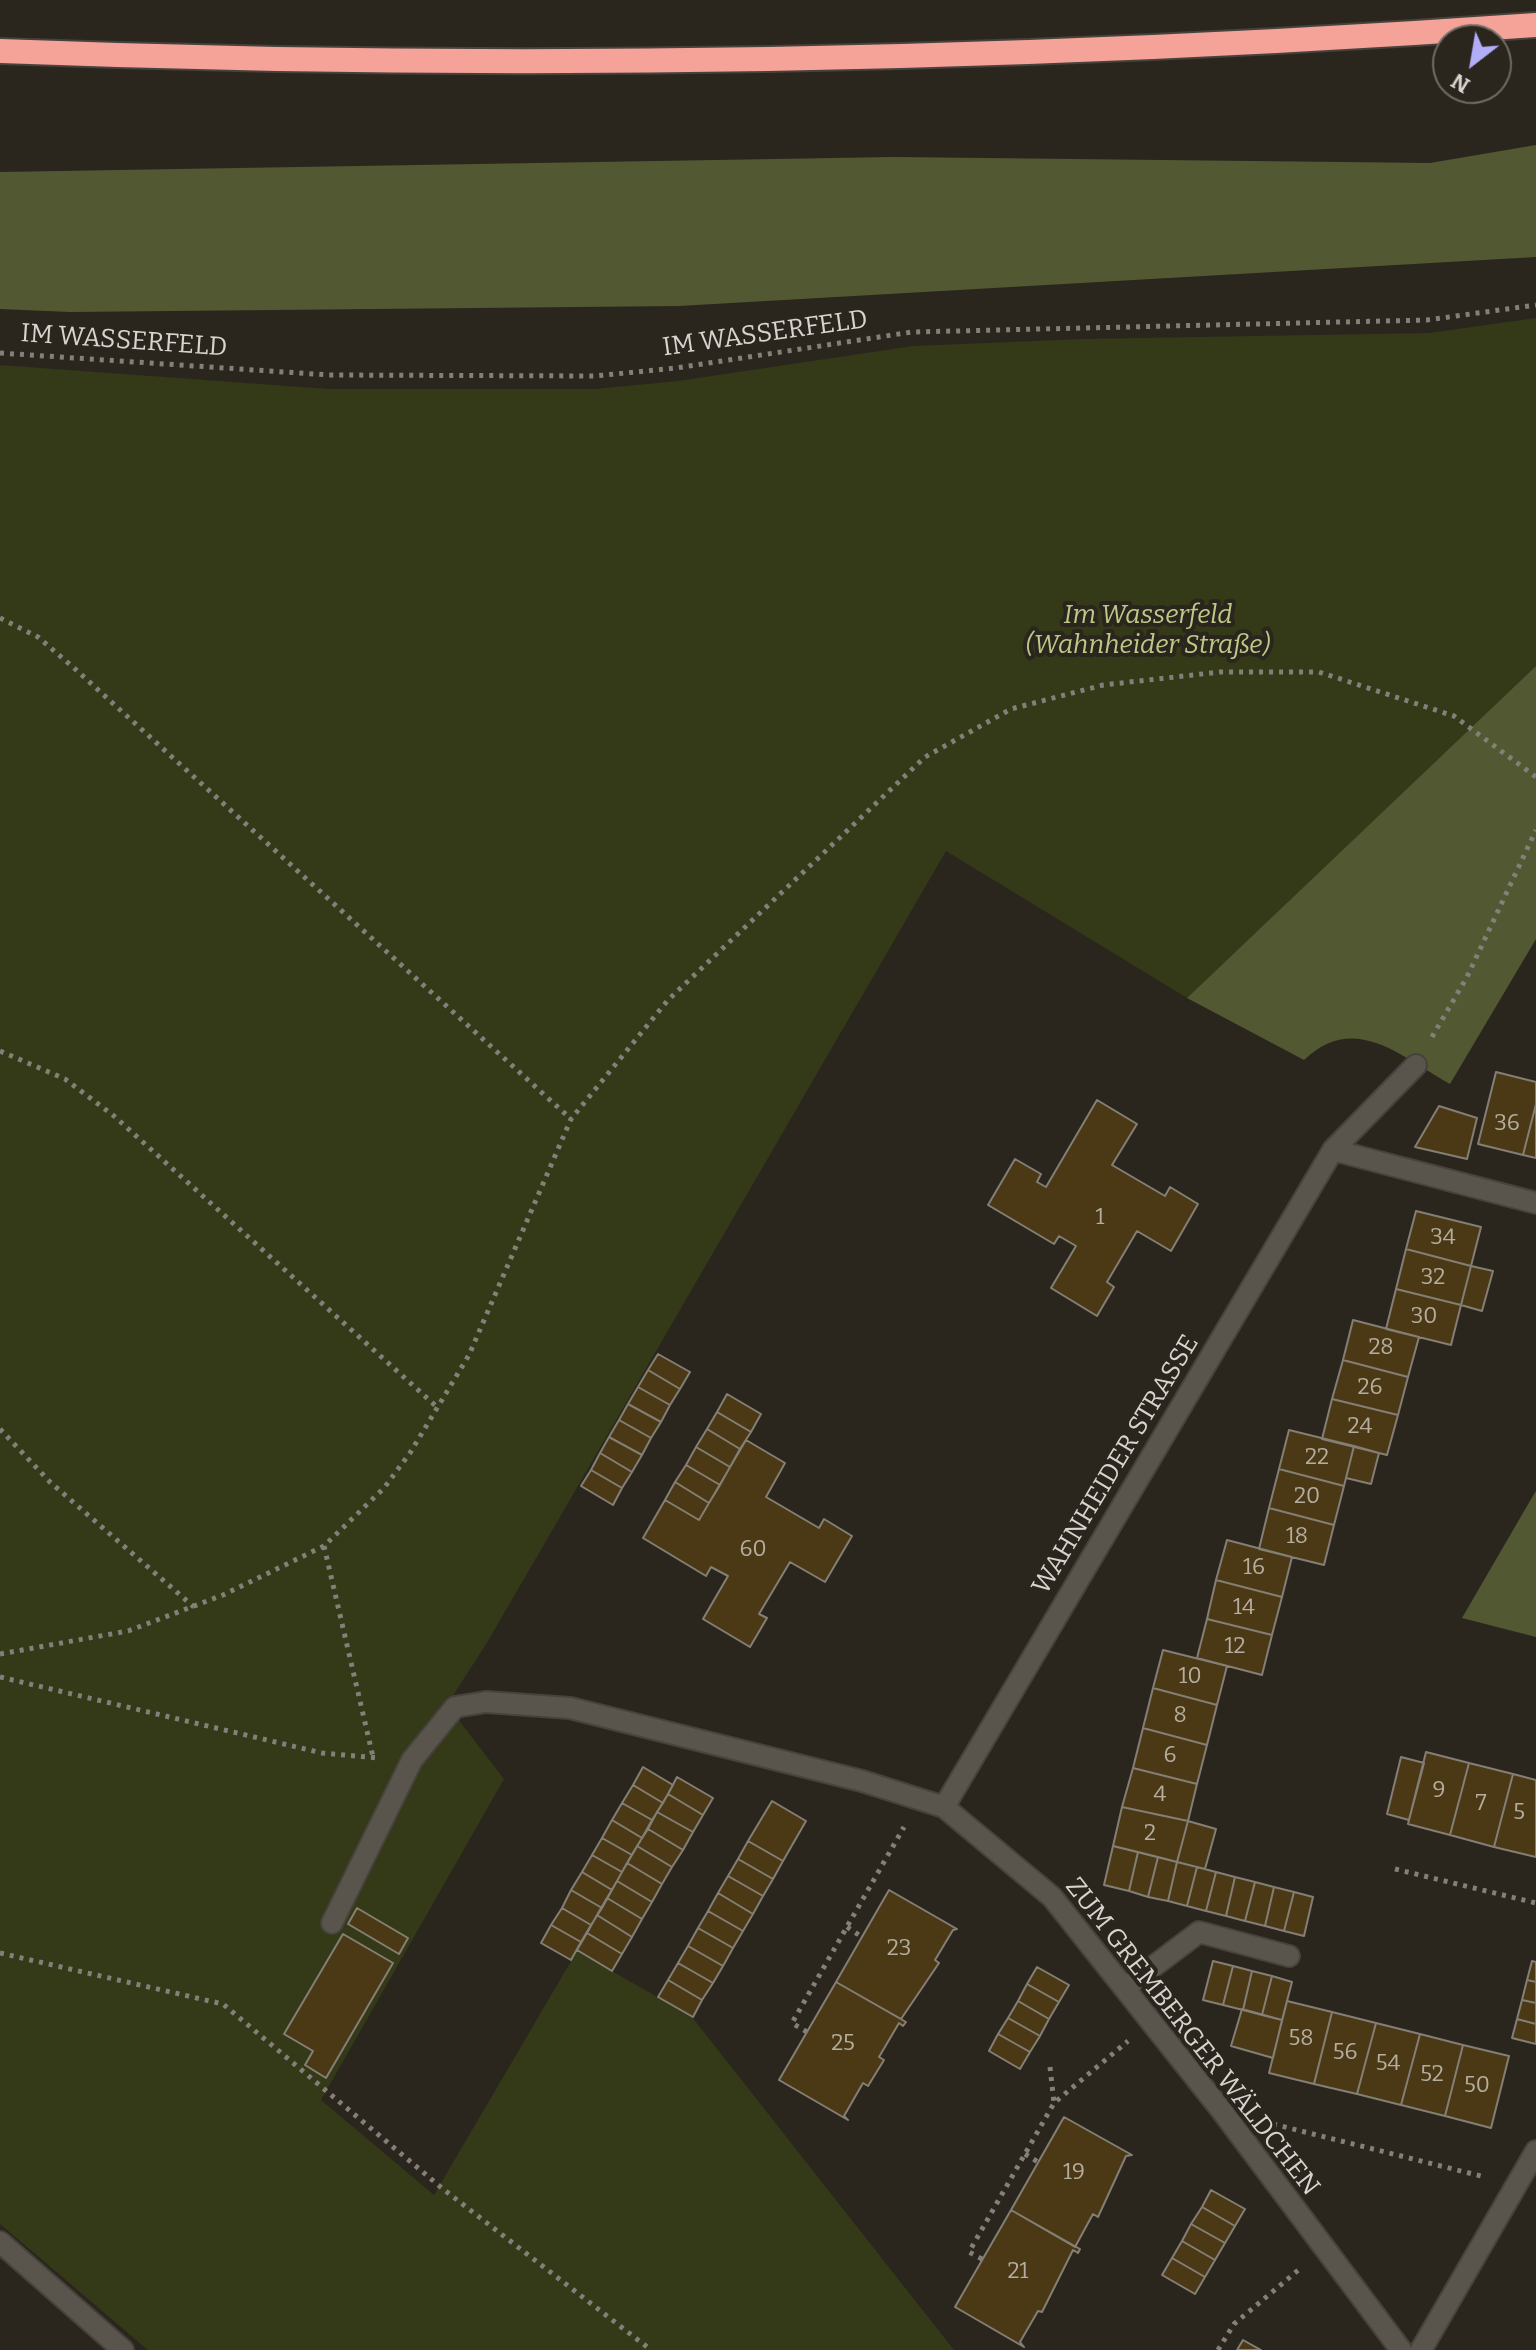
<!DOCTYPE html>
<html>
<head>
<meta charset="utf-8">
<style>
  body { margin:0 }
  #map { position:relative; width:1536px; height:2350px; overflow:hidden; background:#2a261e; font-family:Bitter,serif }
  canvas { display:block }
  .north { position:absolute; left:1432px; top:24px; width:80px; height:80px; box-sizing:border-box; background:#2a261e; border:2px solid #6f6c65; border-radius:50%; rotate:211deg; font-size:22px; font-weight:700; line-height:32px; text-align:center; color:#d7d4cf }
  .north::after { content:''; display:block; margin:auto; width:28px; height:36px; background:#b2adf9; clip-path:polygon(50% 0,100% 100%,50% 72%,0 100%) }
</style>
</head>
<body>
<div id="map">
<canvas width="1536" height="2350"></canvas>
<div class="north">N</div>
</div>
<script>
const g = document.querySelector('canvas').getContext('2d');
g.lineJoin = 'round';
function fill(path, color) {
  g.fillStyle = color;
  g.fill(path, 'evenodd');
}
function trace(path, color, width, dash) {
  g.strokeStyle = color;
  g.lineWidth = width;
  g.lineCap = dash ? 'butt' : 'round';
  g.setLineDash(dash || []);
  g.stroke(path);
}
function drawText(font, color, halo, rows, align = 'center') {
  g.font = font + ' Bitter,serif';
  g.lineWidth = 8;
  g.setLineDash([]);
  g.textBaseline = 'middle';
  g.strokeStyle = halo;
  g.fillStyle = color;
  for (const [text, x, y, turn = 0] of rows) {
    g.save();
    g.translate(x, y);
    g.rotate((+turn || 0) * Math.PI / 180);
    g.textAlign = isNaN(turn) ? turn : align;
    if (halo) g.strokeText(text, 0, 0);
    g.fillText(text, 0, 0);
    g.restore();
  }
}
fill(new Path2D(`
  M 1536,318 L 1536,666 L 1187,998 L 946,851 L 488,1641 L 447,1705 L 504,1779 L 321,2100 L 434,2195 L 577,1951 L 692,2017 L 954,2350 L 148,2350 L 0,2224 L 0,365 L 328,389 L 595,389 L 678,381 L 913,346 L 1084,339 L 1429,333 Z`), '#343918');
fill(new Path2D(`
  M 1536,145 L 1536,257 L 679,306 L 70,312 L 0,309 L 0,172 L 894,157 L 1430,163 Z
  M 1536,666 L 1536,939 L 1450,1084 C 1402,1057 1354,1011 1304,1060 L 1187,998 Z
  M 1536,1491 L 1536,1637 L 1462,1618 L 1534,1494 Z`), '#525832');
const building = new Path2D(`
  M 1496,1072 L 1536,1082 L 1536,1104 L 1523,1155 L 1478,1144 Z
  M 1097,1100 L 1137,1124 L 1112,1165 L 1165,1196 L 1170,1187 L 1198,1204 L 1171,1251 L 1137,1231 L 1107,1282 L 1114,1287 L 1097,1316 L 1051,1288 L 1076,1246 L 1059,1236 L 1054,1244 L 988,1205 L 1015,1159 L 1041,1174 L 1037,1182 L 1046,1187 Z
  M 1536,1104 L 1536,1158 L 1523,1155 Z
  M 1439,1106 L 1477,1118 L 1467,1159 L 1415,1147 Z
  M 1416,1211 L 1481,1227 L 1471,1266 L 1406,1249 Z
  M 1406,1249 L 1471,1266 L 1461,1305 L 1396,1289 Z
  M 1471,1266 L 1493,1271 L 1482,1311 L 1461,1305 Z
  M 1396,1289 L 1461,1305 L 1451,1345 L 1386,1329 Z
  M 1353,1320 L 1419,1337 L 1408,1377 L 1343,1360 Z
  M 658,1354 L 690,1372 L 680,1389 L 648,1370 Z
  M 1343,1360 L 1408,1377 L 1398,1415 L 1332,1399 Z
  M 648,1370 L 680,1389 L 670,1405 L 638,1387 Z
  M 638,1387 L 670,1405 L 661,1422 L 628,1404 Z
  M 727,1394 L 761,1414 L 751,1432 L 717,1412 Z
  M 1332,1399 L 1398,1415 L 1387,1455 L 1322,1439 Z
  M 628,1404 L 661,1422 L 651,1438 L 619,1420 Z
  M 717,1412 L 751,1432 L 740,1449 L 707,1429 Z
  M 619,1420 L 651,1438 L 642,1455 L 609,1437 Z
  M 707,1429 L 740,1449 L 730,1467 L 696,1447 Z
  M 1289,1430 L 1354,1446 L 1344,1486 L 1279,1469 Z
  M 609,1437 L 642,1455 L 632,1472 L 600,1453 Z
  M 746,1440 L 785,1463 L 766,1497 L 819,1528 L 824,1519 L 852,1536 L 825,1582 L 790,1562 L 759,1614 L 767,1618 L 750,1647 L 703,1619 L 728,1576 L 711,1567 L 706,1576 L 643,1538 L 665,1500 L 699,1520 Z
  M 1354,1446 L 1379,1453 L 1371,1484 L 1346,1478 Z
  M 696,1447 L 730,1467 L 720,1485 L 686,1465 Z
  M 600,1453 L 632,1472 L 622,1488 L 591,1470 Z
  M 686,1465 L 720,1485 L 709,1503 L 675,1482 Z
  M 1279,1469 L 1344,1486 L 1334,1525 L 1269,1508 Z
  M 591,1470 L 622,1488 L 613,1505 L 581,1486 Z
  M 675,1482 L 709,1503 L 699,1520 L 665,1500 Z
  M 1269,1508 L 1334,1525 L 1324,1565 L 1259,1549 Z
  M 1227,1540 L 1292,1557 L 1282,1597 L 1216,1580 Z
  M 1216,1580 L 1282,1597 L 1272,1635 L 1207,1619 Z
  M 1207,1619 L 1272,1635 L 1262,1675 L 1197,1658 Z
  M 1163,1650 L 1227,1666 L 1217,1705 L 1153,1688 Z
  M 1153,1688 L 1217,1705 L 1207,1745 L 1143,1728 Z
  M 1143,1728 L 1207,1745 L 1197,1784 L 1133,1768 Z
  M 1426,1752 L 1469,1763 L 1450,1835 L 1408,1824 Z
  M 1401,1757 L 1424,1763 L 1409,1820 L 1387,1814 Z
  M 1469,1763 L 1513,1774 L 1494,1847 L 1450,1835 Z
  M 643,1767 L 673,1785 L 663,1803 L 633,1785 Z
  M 1133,1768 L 1197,1784 L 1188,1821 L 1122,1807 Z
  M 1513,1774 L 1536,1780 L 1536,1857 L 1494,1847 Z
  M 677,1777 L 713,1798 L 703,1815 L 668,1794 Z
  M 633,1785 L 663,1803 L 652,1820 L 622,1803 Z
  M 668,1794 L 703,1815 L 693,1832 L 657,1812 Z
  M 772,1801 L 806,1821 L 783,1861 L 748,1841 Z
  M 622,1803 L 652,1820 L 642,1838 L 612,1820 Z
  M 1122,1807 L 1188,1821 L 1177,1862 L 1113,1846 Z
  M 657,1812 L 693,1832 L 683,1850 L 648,1829 Z
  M 612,1820 L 642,1838 L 632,1855 L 602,1838 Z
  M 1188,1821 L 1216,1829 L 1205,1869 L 1177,1862 Z
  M 648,1829 L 683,1850 L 672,1867 L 637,1846 Z
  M 602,1838 L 632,1855 L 622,1872 L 592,1855 Z
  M 748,1841 L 783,1861 L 773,1879 L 738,1859 Z
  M 637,1846 L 672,1867 L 662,1884 L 627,1863 Z
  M 1113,1846 L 1138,1852 L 1129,1891 L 1104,1885 Z
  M 1138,1852 L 1158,1857 L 1148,1897 L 1129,1891 Z
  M 592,1855 L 622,1872 L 612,1890 L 582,1872 Z
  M 1158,1857 L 1177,1862 L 1168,1901 L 1148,1897 Z
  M 738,1859 L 773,1879 L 763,1896 L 728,1876 Z
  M 1177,1862 L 1197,1867 L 1187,1906 L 1168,1901 Z
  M 627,1863 L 662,1884 L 652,1902 L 617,1881 Z
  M 1197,1867 L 1216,1872 L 1206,1911 L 1187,1906 Z
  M 582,1872 L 612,1890 L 602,1908 L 571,1890 Z
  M 1216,1872 L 1235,1877 L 1226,1916 L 1206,1911 Z
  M 728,1876 L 763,1896 L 753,1914 L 718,1893 Z
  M 1235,1877 L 1255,1882 L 1245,1921 L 1226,1916 Z
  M 617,1881 L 652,1902 L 642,1919 L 607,1898 Z
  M 1255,1882 L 1274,1887 L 1265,1926 L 1245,1921 Z
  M 1274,1887 L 1294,1892 L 1284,1931 L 1265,1926 Z
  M 571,1890 L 602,1908 L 591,1925 L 562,1908 Z
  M 889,1890 L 957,1929 L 953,1930 L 935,1960 L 939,1963 L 901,2019 L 836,1982 Z
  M 1294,1892 L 1313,1897 L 1304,1936 L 1284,1931 Z
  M 718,1893 L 753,1914 L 743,1931 L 708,1911 Z
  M 607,1898 L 642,1919 L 632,1937 L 597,1915 Z
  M 357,1908 L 408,1938 L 399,1954 L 348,1924 Z
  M 562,1908 L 591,1925 L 581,1942 L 551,1925 Z
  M 708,1911 L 743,1931 L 733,1948 L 698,1928 Z
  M 597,1915 L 632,1937 L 622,1954 L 587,1933 Z
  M 551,1925 L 581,1942 L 571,1960 L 541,1943 Z
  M 698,1928 L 733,1948 L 723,1966 L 688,1946 Z
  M 587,1933 L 622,1954 L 612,1971 L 577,1950 Z
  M 343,1934 L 393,1963 L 326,2078 L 305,2065 L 313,2051 L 284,2034 Z
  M 688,1946 L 723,1966 L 713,1983 L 678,1963 Z
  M 1213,1961 L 1233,1966 L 1223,2005 L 1203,2000 Z
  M 1532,1961 L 1536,1962 L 1536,1982 L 1527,1980 Z
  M 678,1963 L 713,1983 L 702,2000 L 668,1980 Z
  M 1233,1966 L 1252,1971 L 1243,2010 L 1223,2005 Z
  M 1037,1967 L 1069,1985 L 1059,2002 L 1027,1984 Z
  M 1252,1971 L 1272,1976 L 1262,2015 L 1243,2010 Z
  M 1272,1976 L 1292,1982 L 1282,2020 L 1262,2015 Z
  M 668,1980 L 702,2000 L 693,2017 L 658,1997 Z
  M 1527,1980 L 1536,1982 L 1536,2003 L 1522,2000 Z
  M 836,1982 L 906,2022 L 903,2026 L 899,2023 L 879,2057 L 884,2060 L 868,2086 L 863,2083 L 844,2116 L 848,2120 L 779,2080 Z
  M 1027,1984 L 1059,2002 L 1049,2019 L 1018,2001 Z
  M 1522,2000 L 1536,2003 L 1536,2024 L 1517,2019 Z
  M 1018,2001 L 1049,2019 L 1040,2036 L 1008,2018 Z
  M 1287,2001 L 1332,2012 L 1314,2084 L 1269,2073 Z
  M 1242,2009 L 1282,2020 L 1273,2058 L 1231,2046 Z
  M 1332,2012 L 1376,2023 L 1357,2094 L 1314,2084 Z
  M 1008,2018 L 1040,2036 L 1030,2052 L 998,2034 Z
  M 1517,2019 L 1536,2024 L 1536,2044 L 1512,2038 Z
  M 1376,2023 L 1420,2034 L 1401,2105 L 1357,2094 Z
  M 998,2034 L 1030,2052 L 1020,2069 L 989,2051 Z
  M 1420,2034 L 1463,2045 L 1445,2116 L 1401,2105 Z
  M 1463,2045 L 1509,2056 L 1491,2128 L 1445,2116 Z
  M 1064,2117 L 1132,2155 L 1126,2156 L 1098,2217 L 1093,2214 L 1075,2247 L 1011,2210 Z
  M 1211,2190 L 1245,2209 L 1235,2226 L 1202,2207 Z
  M 1202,2207 L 1235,2226 L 1225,2243 L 1191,2224 Z
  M 1011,2210 L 1080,2249 L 1078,2253 L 1073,2250 L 1042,2312 L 1038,2311 L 1020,2342 L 1024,2347 L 955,2307 Z
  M 1191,2224 L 1225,2243 L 1215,2260 L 1182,2241 Z
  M 1182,2241 L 1215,2260 L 1205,2277 L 1172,2258 Z
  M 1172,2258 L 1205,2277 L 1195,2294 L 1162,2275 Z
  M 1243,2340 L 1261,2350 L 1237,2350 Z`);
fill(building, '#4a3914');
trace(building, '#847f76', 2);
const lane = new Path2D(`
  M 332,1923 L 412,1760 L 455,1707 L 486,1702
  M 1125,1988 L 1199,1932 L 1289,1956
  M 0,2242 L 123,2350`);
const street = new Path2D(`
  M 1333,1150 L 1536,1203
  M 486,1702 L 570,1708 L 862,1781 L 944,1807 L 1052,1897 L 1222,2111 L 1401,2350
  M 944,1807 L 1333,1150 L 1416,1065
  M 1421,2350 L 1536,2151`);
const highway = new Path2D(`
  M 0,51 C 512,71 1025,61 1536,25`);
trace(lane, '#46423c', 24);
trace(street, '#46423c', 24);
trace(highway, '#46423c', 28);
trace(new Path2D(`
  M 0,353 L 329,375 L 595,376 L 676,368 L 912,332 L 1427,320 L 1536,305
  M 0,618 L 38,637 L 74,668 L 571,1119
  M 1432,1037 L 1467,977 L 1536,830
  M 0,1051 L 65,1079 L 114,1116 L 437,1407
  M 0,1429 L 50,1482 L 194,1607
  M 324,1546 L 373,1757
  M 0,1654 L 128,1631 L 223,1595 L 324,1546 L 384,1488 L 410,1453 L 469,1355 L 571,1119 L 668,1000 L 925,757 L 1011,709 L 1103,685 L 1220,672 L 1319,672 L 1454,716 L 1536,777
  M 0,1677 L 322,1753 L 379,1758
  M 1395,1869 L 1536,1903
  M 847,1927 L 862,1937
  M 0,1953 L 223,2004 L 443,2189 L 651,2350
  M 807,2032 L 792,2023 L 904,1827
  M 1050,2067 L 1054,2103
  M 1273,2124 L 1485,2177
  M 1025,2154 L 1038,2162
  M 982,2259 L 969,2252 L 1054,2103 L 1128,2041
  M 1218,2350 L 1234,2324 L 1302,2267`), '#837f79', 5, [4, 6]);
trace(lane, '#5a554c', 20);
trace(street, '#5a554c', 20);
trace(highway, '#f5a299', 24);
drawText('22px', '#b4ada0', null, [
  ["36",1507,1124],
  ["1",1100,1218],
  ["34",1443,1238],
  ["32",1433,1278],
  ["30",1424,1317],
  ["28",1381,1348],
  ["26",1370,1388],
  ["24",1360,1427],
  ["22",1317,1458],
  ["20",1307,1497],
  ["18",1297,1537],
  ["60",753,1550],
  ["16",1254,1568],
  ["14",1244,1608],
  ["12",1235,1647],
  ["10",1190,1677],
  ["8",1180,1716],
  ["6",1170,1756],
  ["9",1439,1791],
  ["4",1160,1795],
  ["7",1481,1804],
  ["5",1519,1813],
  ["2",1150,1834],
  ["23",899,1949],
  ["58",1301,2039],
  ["25",843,2044],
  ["56",1345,2053],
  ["54",1388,2064],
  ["52",1432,2075],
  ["50",1477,2086],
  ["19",1074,2173],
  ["21",1018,2272]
]);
drawText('26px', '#d7d4cf', '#2a261e', [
  ["IM WASSERFELD",765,334,-8],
  ["IM WASSERFELD",124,341,4],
  ["WAHNHEIDER STRASSE",1116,1465,-59],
  ["ZUM GREMBERGER WÄLDCHEN",1192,2037,52]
]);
drawText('italic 26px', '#bec987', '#2a261e', [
  ["Im Wasserfeld",1148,616],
  ["(Wahnheider Straße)",1148,646]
]);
</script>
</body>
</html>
